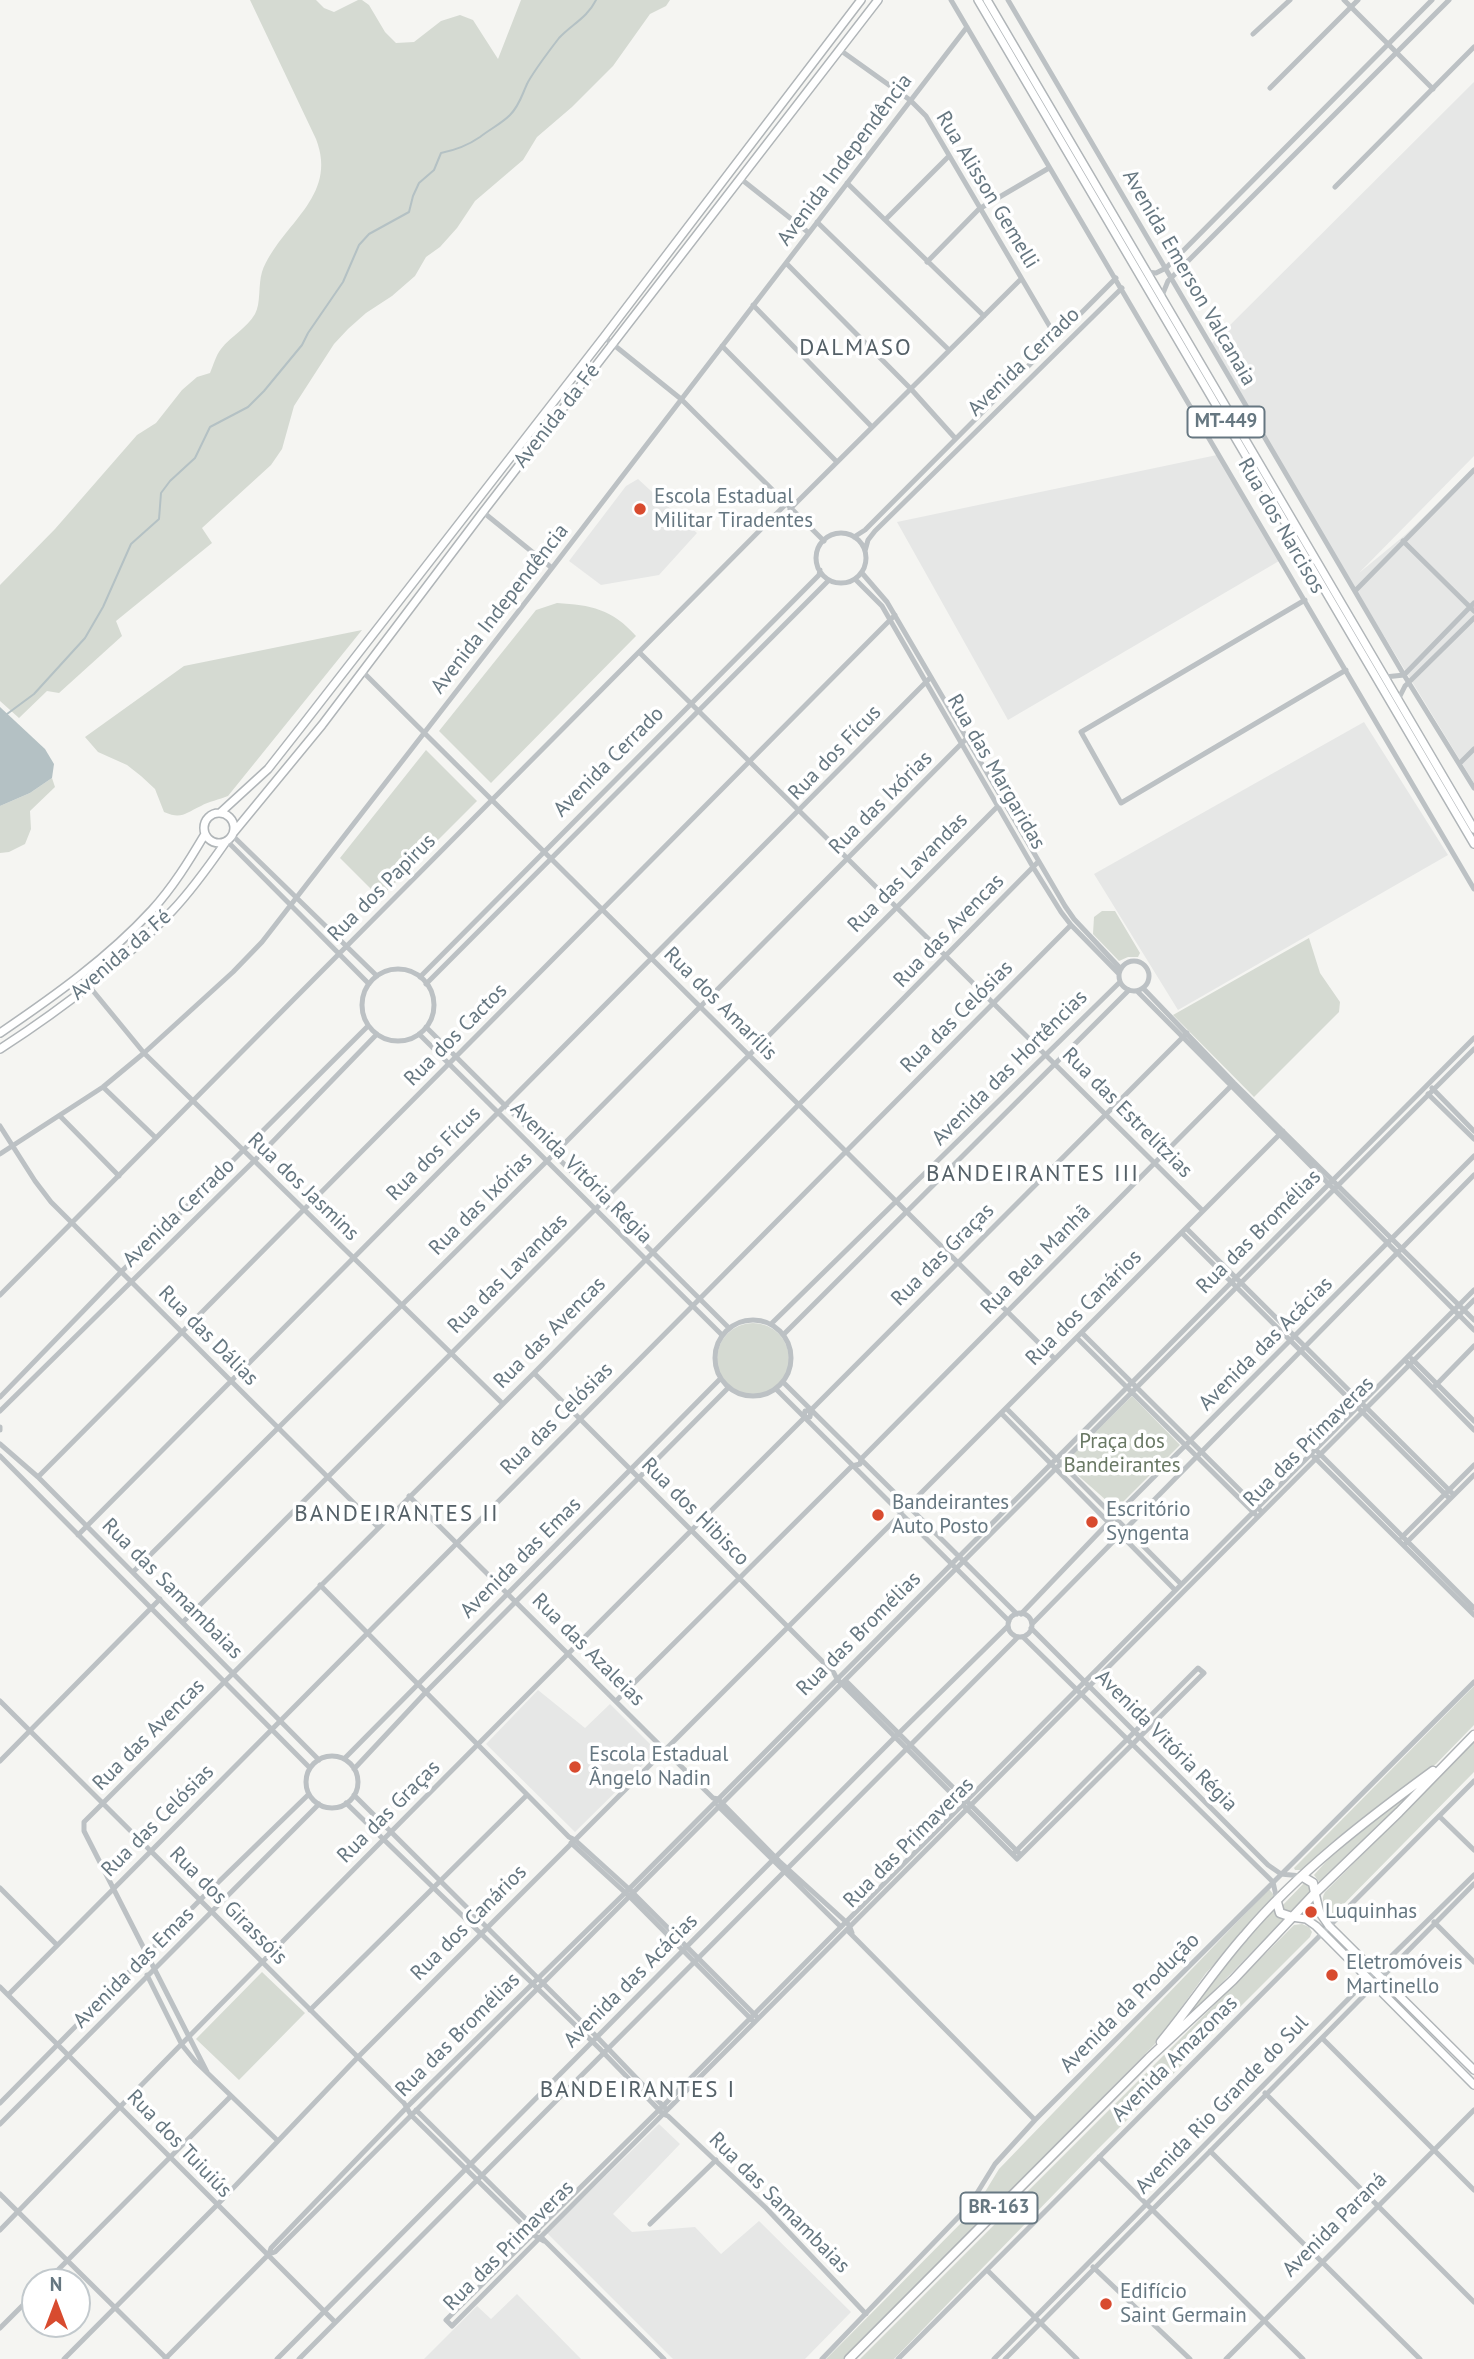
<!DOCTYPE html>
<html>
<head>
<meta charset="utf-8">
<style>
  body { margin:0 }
  #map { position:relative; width:1474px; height:2359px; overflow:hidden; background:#f5f5f2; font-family:"PT Sans",sans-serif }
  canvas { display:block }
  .north { position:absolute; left:21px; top:2268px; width:70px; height:70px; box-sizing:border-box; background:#fff; border:2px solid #c2c9cd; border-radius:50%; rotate:0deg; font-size:19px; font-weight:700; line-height:28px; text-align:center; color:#667781 }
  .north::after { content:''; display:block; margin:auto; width:24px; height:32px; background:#d84b2f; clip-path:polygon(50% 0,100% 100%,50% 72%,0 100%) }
</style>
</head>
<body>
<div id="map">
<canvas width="1474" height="2359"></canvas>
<div class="north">N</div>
</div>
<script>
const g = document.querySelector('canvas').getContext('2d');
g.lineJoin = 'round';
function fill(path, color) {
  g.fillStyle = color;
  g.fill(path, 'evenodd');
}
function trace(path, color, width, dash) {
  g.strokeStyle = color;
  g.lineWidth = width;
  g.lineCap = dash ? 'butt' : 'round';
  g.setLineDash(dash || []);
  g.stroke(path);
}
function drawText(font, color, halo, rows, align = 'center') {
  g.font = font + ' "PT Sans",sans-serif';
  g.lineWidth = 7;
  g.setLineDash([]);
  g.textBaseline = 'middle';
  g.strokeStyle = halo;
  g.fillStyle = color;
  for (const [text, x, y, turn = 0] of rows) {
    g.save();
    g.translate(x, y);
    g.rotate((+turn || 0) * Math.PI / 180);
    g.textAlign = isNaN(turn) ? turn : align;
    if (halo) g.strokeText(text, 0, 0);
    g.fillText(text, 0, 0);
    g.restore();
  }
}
fill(new Path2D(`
  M 1474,82 L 1474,456 L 1359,573 L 1405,535 L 1474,469 L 1474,783 L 1351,582 L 1211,344 Z
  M 1217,455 L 1279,561 L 1008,720 L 897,522 Z
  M 638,479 L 697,533 L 659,575 L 601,585 L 569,561 L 626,486 Z
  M 1364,722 L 1448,855 L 1178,1010 L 1094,874 Z
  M 538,1690 L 585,1728 L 610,1704 L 657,1751 L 575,1832 L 486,1744 Z
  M 659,2124 L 680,2144 L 613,2214 L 632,2232 L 695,2227 L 721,2254 L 759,2221 L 851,2312 L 805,2359 L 673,2359 L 547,2233 Z
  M 517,2294 L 581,2359 L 424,2359 L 477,2306 L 491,2319 Z`), '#e6e7e6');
fill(new Path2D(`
  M 250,0 L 316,0 L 324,8 L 334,12 L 358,0 L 362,0 L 369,5 L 385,32 L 396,43 L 414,42 L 441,21 L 460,15 L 473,20 L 498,59 L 521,0 L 670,0 L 666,6 L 650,14 L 613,66 L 572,107 L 537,137 L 523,160 L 475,201 L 457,228 L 440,247 L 426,257 L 415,276 L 392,296 L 366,313 L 348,329 L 334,344 L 294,406 L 282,449 L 271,465 L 202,528 L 212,543 L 116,621 L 122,636 L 59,693 L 47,691 L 19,718 L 0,701 L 0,585 L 55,529 L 137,435 L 156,423 L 182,390 L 197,377 L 210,373 C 213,366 216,355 221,349 C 231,336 247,328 255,314 C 261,303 258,285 262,272 C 280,224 339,198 316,139 Z
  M 557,603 C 591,605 612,609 636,636 L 491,783 L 439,731 L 536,610 Z
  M 362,630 L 228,796 C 219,800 209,801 201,806 C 185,813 182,820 164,812 L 155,789 L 141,776 L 127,765 L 98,752 L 85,737 L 184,666 Z
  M 426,750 L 477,801 L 380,898 L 340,858 Z
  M 52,778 L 55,787 L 30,811 L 31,829 L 25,844 L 9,852 L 0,853 L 0,806 L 30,793 Z
  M 1102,911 L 1115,911 L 1140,953 L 1138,957 L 1128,957 L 1119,961 L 1093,934 L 1094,917 Z
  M 1309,938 L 1320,973 L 1340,1002 L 1339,1012 L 1254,1097 L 1173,1015 Z
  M717 1359a36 36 0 1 1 72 0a36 36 0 1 1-72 0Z
  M 1132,1396 L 1180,1445 L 1116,1509 L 1064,1463 Z
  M 1474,1686 L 1474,1725 L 1436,1764 L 1365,1818 L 1305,1870 L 1295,1870 L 1294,1868 Z
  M 1474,1740 L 1474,1772 L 1331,1917 C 1324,1910 1320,1900 1325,1892 L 1415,1802 Z
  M 1422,1782 L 1416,1790 L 1320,1883 L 1314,1875 L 1339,1847 Z
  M 1305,1882 L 1308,1882 L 1313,1891 L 1292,1914 L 1286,1914 L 1281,1907 Z
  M 1269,1889 L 1274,1895 L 1273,1902 L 1206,1973 L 1156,2043 L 844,2359 L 826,2359 L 974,2210 L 999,2169 Z
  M 1275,1908 L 1286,1918 L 1180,2025 L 1201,1994 Z
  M 1302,1924 L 1309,1927 L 1312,1932 L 1310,1937 L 1093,2154 L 894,2359 L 860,2359 L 1294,1925 Z
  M 262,1972 L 305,2013 L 239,2080 L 196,2039 Z`), '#d5dad2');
fill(new Path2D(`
  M 0,707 L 45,749 L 54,764 L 52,778 L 30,793 L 0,806 Z`), '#b4c1c4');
trace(new Path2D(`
  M 7,714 L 34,694 L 85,638 L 103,607 L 131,544 L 159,519 L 161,493 L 170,481 L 195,458 L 210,427 L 248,407 L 264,391 L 302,345 L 308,333 L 343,282 L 359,245 L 369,234 L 409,212 L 413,196 L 419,183 L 434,170 L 441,153 C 456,150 467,146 480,137 C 490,129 501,124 510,115 C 520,105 522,94 528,82 C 536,68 549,51 559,38 C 572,24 587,18 596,0`), '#b4c1c4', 2);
const major = new Path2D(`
  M 978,0 L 1474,844
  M 987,0 L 1474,829
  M204 828a15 15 0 1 1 30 0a15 15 0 1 1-30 0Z
  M 220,813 L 268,769 L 301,727 L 604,337 L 861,0
  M 234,832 L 322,725 L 483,512 L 878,0
  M 0,1033 C 53,997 108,958 152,910 C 173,887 189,861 205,834
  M 0,1049 C 62,1009 121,964 172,911 C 192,890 209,866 225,843
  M 1315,1893 L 1320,1913 L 1329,1926 L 1474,2070
  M 1292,1917 L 1306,1919 L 1316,1926 L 1474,2085`);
const highway = new Path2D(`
  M 1303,1877 L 1313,1883 L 1315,1893
  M 1277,1902 L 1280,1913 L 1292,1917
  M 1161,2042 C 1190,2007 1214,1970 1244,1936 C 1298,1872 1366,1820 1433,1771
  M 849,2359 L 1149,2058 L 1233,1980 L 1315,1893 L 1399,1812 L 1474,1735`);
trace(major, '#b0b5b8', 10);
trace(highway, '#b0b4b7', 11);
trace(new Path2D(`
  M 951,0 L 1474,889
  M 1008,0 L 1404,675 L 1474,788
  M 1344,0 L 1433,89
  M 1253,34 L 1290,0
  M 840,50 L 910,100 L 926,116 L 1056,337
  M 1270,88 L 1358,0
  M 741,179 L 809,233
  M 847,183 L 984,316
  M 1335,187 L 1474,47
  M 886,219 L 948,157
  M 817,222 L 949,350
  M 927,262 L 979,209 L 1049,168
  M 786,263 L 911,389 L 955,438
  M 1146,272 L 1156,273 L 1166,268 L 1432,0
  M 1161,298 L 1168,281 L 1449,0
  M 753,305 L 872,427
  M 604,337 L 681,399 L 824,541
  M 722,346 L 837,462
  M 790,509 L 1021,279
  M 483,512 L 552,568
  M816 558a25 25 0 1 1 50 0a25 25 0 1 1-50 0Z
  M 854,537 L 865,530 L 1116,278
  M 1403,541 L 1474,611
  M 865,551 L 868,540 L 875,531 L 1122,288
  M 862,573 L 887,602 L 1065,906 L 1074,919 L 1121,969
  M 855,579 L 882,606 L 1033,867 L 1061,912 L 1071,925 L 1119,974
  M 1356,590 L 1474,470
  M 1305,600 L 1081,732 L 1121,803 L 1346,670
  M 640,653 L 1203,1211
  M 363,672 L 1055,1359
  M 1404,675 L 1474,603
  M 1385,677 L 1404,675
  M 1398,700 L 1405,686 L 1474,618
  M 1460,763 L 1474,749
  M 233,836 L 377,976
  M 227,841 L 369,984
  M1119 976a15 15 0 1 1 30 0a15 15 0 1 1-30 0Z
  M362 1005a36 36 0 1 1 72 0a36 36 0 1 1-72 0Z
  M 420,977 L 819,575 L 820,570
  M 426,984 L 829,580
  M 89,986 L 144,1053 L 502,1403
  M 1143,988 L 1234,1083 L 1474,1320
  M 1137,991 L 1474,1330
  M 426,1027 L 729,1328
  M 419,1034 L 722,1335
  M 103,1087 L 156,1138
  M 1432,1088 L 1474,1131
  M 1428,1094 L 1474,1139
  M 60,1116 L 119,1176
  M 0,1126 L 35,1181 L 51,1202 L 378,1527
  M 0,1154 L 103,1087 L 144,1053 L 233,972 L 262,942 L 552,568 L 967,27
  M 1186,1228 L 1454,1495
  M 1182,1233 L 1450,1499
  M 1474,1290 L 663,2106 L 446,2320 L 452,2326 L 1474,1300
  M 0,1295 L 786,504
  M715 1358a38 38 0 1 1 76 0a38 38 0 1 1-76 0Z
  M 771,1324 L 1120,982
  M 1082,1333 L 1260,1510
  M 783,1335 L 1129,990
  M 1077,1338 L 1255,1514
  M 1412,1359 L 1474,1421
  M 1407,1362 L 1474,1430
  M 534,1373 L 834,1673 L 837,1679 L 1017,1859 L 1204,1673 L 1198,1668 L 1013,1854
  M 783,1382 L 1017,1614
  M 1435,1386 L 1474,1346
  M 776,1389 L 1009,1621
  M 0,1397 L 121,1272 L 368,1026
  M 1006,1408 L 1181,1584
  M 0,1411 L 254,1161 L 377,1034
  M 1001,1413 L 1175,1590
  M 804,1418 L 805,1411 L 811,1410 L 1187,1033
  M 0,1427 L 0,1430
  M 0,1444 L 38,1477 L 319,1760
  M 1318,1452 L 1474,1608
  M 0,1456 L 310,1768
  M 1314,1457 L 1474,1615
  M 38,1477 L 895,615
  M 409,1496 L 713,1798 L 718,1799 L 779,1861 L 845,1921 L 849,1925 L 852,1933
  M 78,1535 L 931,677
  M 1402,1537 L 1474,1465
  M 1406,1543 L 1474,1475
  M 133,1572 L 554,1154 L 967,738
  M 320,1585 L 569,1837 L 575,1840 L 629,1889 L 756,2016
  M1008 1625a12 12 0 1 1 24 0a12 12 0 1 1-24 0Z
  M 1021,1614 L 1109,1522 L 1474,1156
  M 183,1622 L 1003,801
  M 1032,1624 L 1474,1175
  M 1031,1628 L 1268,1865 L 1281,1874 L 1301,1876
  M 1023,1637 L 1273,1882 L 1277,1900
  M 845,1680 L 1019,1853
  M 0,1701 L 404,2103 L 411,2115 L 532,2234 L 544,2241
  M 616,1701 L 852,1466 L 860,1464 L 861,1459 L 1234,1083
  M306 1782a26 26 0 1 1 52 0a26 26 0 1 1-52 0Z
  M 344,1759 L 720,1379
  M 0,1761 L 160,1599
  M 354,1769 L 426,1692 L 728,1388
  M 354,1795 L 597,2037 L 665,2108
  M 346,1803 L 599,2048 L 663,2114 L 668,2116 L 766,2208 L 866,2314
  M 718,1806 L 841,1927
  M 1439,1816 L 1474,1850
  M 571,1843 L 630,1897 L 752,2020
  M 0,1888 L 57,1945
  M 1434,1922 L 1474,1962
  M 849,1932 L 1035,2120
  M 147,1975 L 182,2045 L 195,2061 L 278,2141
  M 0,1987 L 335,2322
  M 8,1995 L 1071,925
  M 310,2010 L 527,1795
  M 1322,2038 L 1474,2190
  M 207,2072 L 84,1831 L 84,1822 L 534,1373 L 1038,862
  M 1265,2093 L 1474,2302
  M 0,2103 L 200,1900 L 309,1794
  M 416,2110 L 538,2231
  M 0,2124 L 319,1804
  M 1210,2151 L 1420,2359
  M 1099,2157 L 1303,2359
  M 0,2194 L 167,2359
  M 650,2224 L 716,2160
  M 0,2230 C 265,1957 534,1687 804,1418 L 810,1417 L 811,1410
  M 543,2239 L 664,2359
  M 269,2254 L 275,2252 L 1474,1049
  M 1093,2267 L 1190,2359
  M 987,2270 L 1077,2359
  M 46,2282 L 231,2096
  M 0,2328 L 35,2293
  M 64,2359 L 217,2205 L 358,2057 L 901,1514 L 901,1509 L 908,1506 L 1283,1131
  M 165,2359 L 269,2254 L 271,2248 L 409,2105 L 625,1893 L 1474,1038
  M 277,2359 L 894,1738 L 1008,1626
  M 299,2359 L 1018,1637
  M 822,2359 L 969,2206 L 995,2164 L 1035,2120 L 1474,1682
  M 898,2359 L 1474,1781
  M 994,2359 L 1368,1979 L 1474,1875
  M 1005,2359 L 1474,1884
  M 1226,2359 L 1474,2110`), '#bcc1c4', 5);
trace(major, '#fff', 7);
trace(highway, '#fff', 8);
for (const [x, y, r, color] of [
  [640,509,7,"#d84b2f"],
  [878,1515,7,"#d84b2f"],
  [1092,1522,7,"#d84b2f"],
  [575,1767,7,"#d84b2f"],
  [1311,1912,7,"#d84b2f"],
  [1332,1975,7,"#d84b2f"],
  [1106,2304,7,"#d84b2f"]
]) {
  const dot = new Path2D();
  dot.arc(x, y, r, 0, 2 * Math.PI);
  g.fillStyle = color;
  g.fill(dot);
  trace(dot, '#fff', 2.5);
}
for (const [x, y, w] of [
  [1226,422,77],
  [999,2208,77]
]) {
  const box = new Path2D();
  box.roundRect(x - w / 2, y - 15.5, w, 31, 5);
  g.fillStyle = '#fff';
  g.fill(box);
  trace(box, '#667781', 2);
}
drawText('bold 19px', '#667781', null, [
  ["MT-449",1226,422],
  ["BR-163",999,2208]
]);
drawText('21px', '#667781', '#fff', [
  ["Avenida Independência",845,160,-53],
  ["Rua Alisson Gemelli",987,190,59],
  ["Avenida Emerson Valcanaia",1189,278,60],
  ["Avenida Cerrado",1024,362,-44],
  ["Avenida da Fé",557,416,-52],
  ["Rua dos Narcisos",1281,526,60],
  ["Avenida Independência",500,609,-52],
  ["Rua dos Fícus",835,753,-46],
  ["Avenida Cerrado",609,762,-45],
  ["Rua das Margaridas",996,772,60],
  ["Rua das Ixórias",881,803,-45],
  ["Rua das Lavandas",908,873,-45],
  ["Rua dos Papirus",382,888,-45],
  ["Rua das Avencas",949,931,-46],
  ["Avenida da Fé",121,955,-41],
  ["Rua dos Amarílis",720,1004,45],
  ["Rua das Celósias",957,1017,-45],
  ["Rua dos Cactos",456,1035,-45],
  ["Avenida das Hortências",1010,1068,-45],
  ["Rua das Estrelítzias",1127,1113,45],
  ["Rua dos Fícus",434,1154,-45],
  ["Avenida Vitória Régia",581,1173,45],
  ["Rua dos Jasmins",303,1187,44],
  ["Rua das Ixórias",481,1204,-45],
  ["Avenida Cerrado",179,1213,-44],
  ["Rua das Bromélias",1259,1232,-45],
  ["Rua das Graças",943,1255,-45],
  ["Rua Bela Manhã",1036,1260,-45],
  ["Rua das Lavandas",508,1274,-45],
  ["Rua dos Canários",1084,1308,-45],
  ["Rua das Avencas",550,1333,-45],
  ["Rua das Dálias",208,1336,45],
  ["Avenida das Acácias",1266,1344,-45],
  ["Rua das Celósias",557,1419,-45],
  ["Rua das Primaveras",1309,1442,-45],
  ["Rua dos Hibisco",695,1512,45],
  ["Avenida das Emas",521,1558,-45],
  ["Rua das Samambaias",172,1589,45],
  ["Rua das Bromélias",859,1634,-45],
  ["Rua das Azaleias",588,1650,45],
  ["Rua das Avencas",149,1735,-45],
  ["Avenida Vitória Régia",1166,1741,45],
  ["Rua das Graças",389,1812,-45],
  ["Rua das Celósias",158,1821,-45],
  ["Rua das Primaveras",909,1843,-45],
  ["Rua dos Girassóis",228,1906,45],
  ["Rua dos Canários",469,1923,-45],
  ["Avenida das Emas",134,1968,-45],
  ["Avenida das Acácias",631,1981,-45],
  ["Avenida da Produção",1130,2003,-45],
  ["Rua das Bromélias",458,2035,-45],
  ["Avenida Amazonas",1175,2059,-45],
  ["Avenida Rio Grande do Sul",1222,2105,-46],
  ["Rua dos Tuiuiús",179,2144,46],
  ["Rua das Samambaias",779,2203,45],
  ["Avenida Paraná",1335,2225,-45],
  ["Rua das Primaveras",509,2246,-45]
]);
drawText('21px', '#667781', '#fff', [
  ["Escola Estadual",654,497],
  ["Militar Tiradentes",654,521],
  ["Bandeirantes",892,1503],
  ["Auto Posto",892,1527],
  ["Escritório",1106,1510],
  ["Syngenta",1106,1534],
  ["Escola Estadual",589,1755],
  ["Ângelo Nadin",589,1779],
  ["Luquinhas",1325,1912],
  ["Eletromóveis",1346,1963],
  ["Martinello",1346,1987],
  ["Edifício",1120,2292],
  ["Saint Germain",1120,2316]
], 'left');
drawText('21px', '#6a7965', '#fff', [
  ["Praça dos",1122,1442],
  ["Bandeirantes",1122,1466]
]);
g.letterSpacing = '2px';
drawText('23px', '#546067', '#fff', [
  ["DALMASO",856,348],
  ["BANDEIRANTES III",1033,1174],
  ["BANDEIRANTES II",397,1514],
  ["BANDEIRANTES I",638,2090]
]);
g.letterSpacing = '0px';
</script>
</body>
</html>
